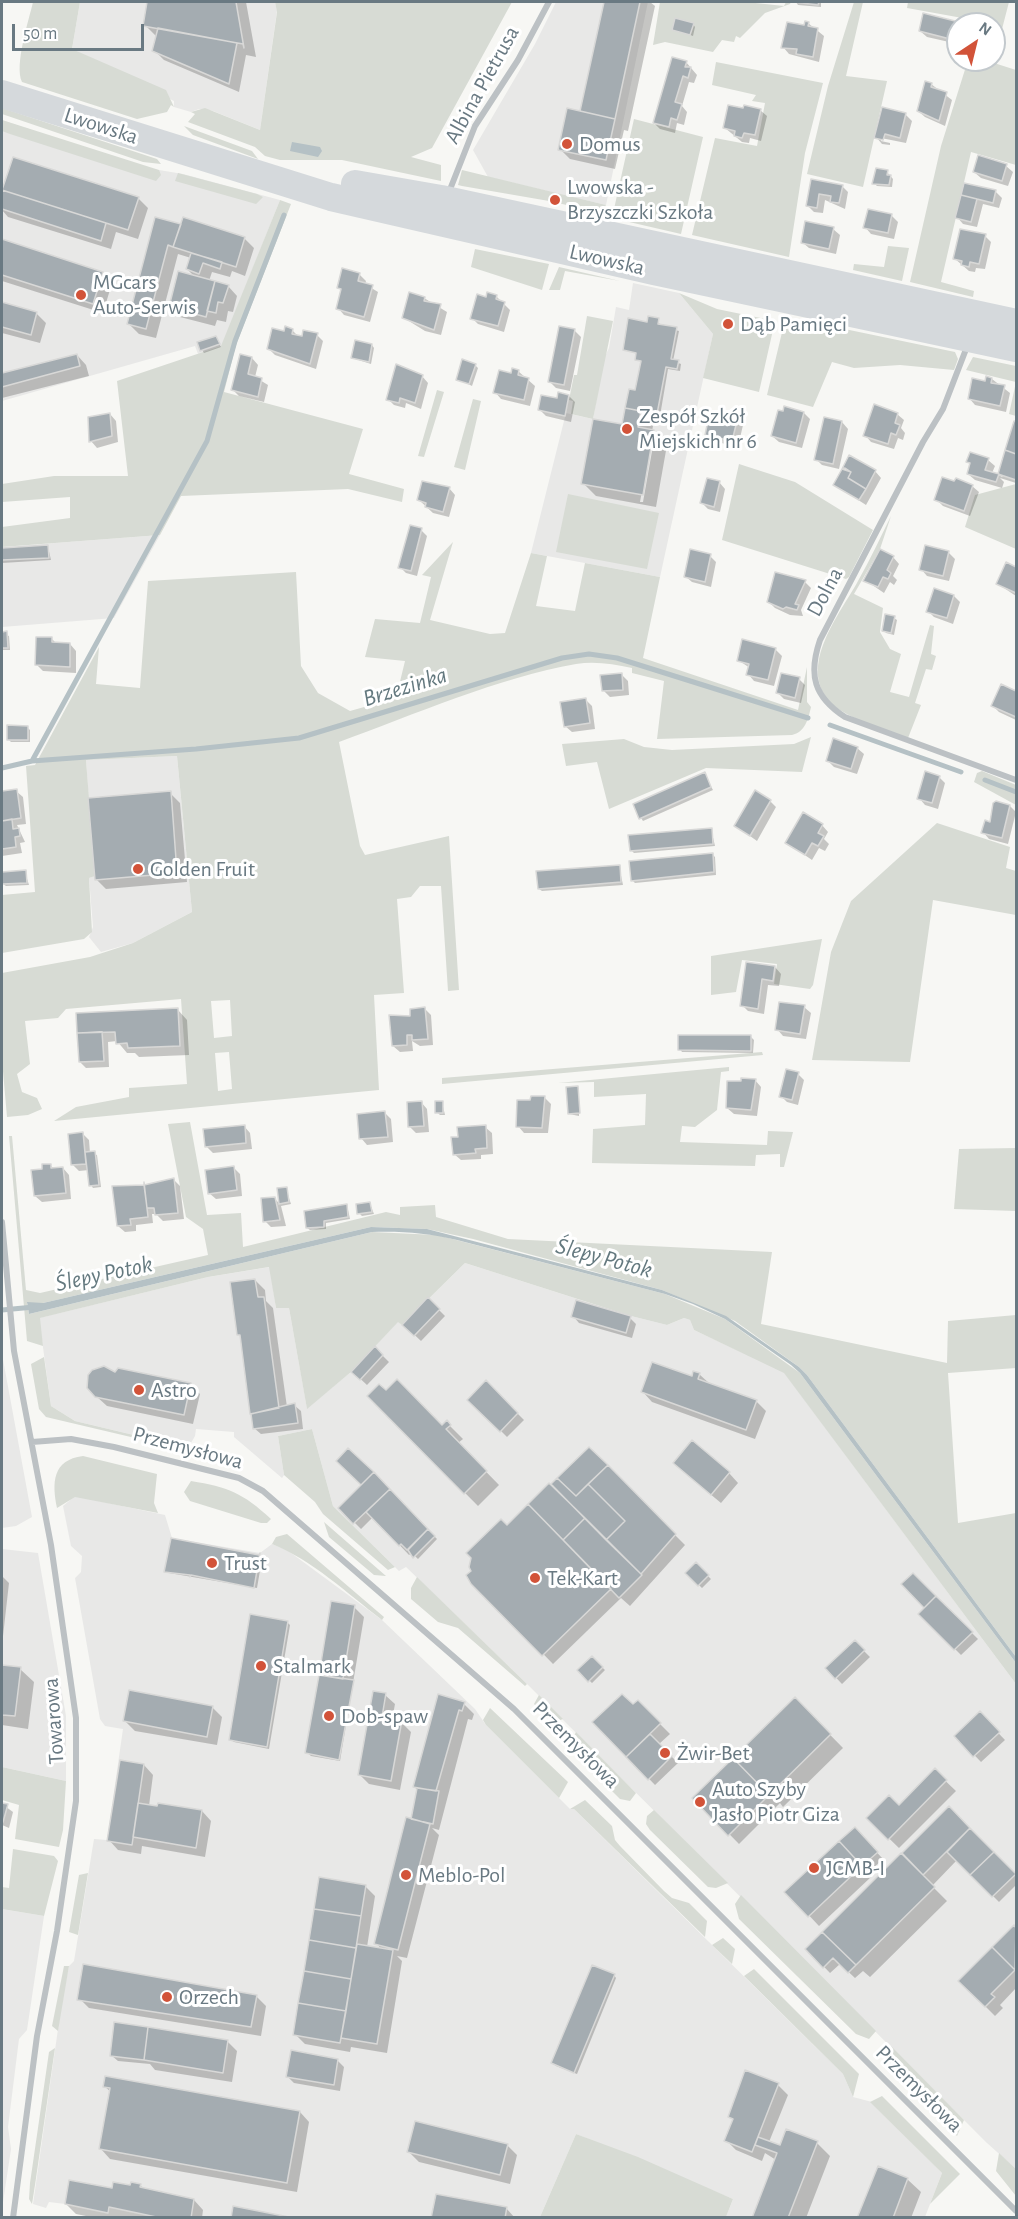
<!DOCTYPE html>
<html>
<head>
<meta charset="utf-8">
<style>
  body { margin:0 }
  #map { position:relative; width:1018px; height:2219px; overflow:hidden; background:#f7f7f4; font-family:"Alegreya Sans",sans-serif }
  canvas { display:block }
  .frame { position:absolute; inset:0; border:3px solid #697982; pointer-events:none }
  .north { position:absolute; left:946px; top:12px; width:60px; height:60px; box-sizing:border-box; background:#fff; border:2px solid #c3c9cd; border-radius:50%; rotate:35deg; font-size:16px; font-weight:700; line-height:24px; text-align:center; color:#697982 }
  .north::after { content:''; display:block; margin:auto; width:21px; height:27px; background:#d25339; clip-path:polygon(50% 0,100% 100%,50% 72%,0 100%) }
  .scale { position:absolute; left:12px; top:24px; width:132px; height:27px; box-sizing:border-box; border:3px solid #697982; border-top:0; padding-left:8px; font-size:18px; line-height:21px; white-space:nowrap; color:#697982; -webkit-text-stroke:4px #fff; paint-order:stroke }
</style>
</head>
<body>
<div id="map">
<canvas width="1018" height="2219"></canvas>
<div class="frame"></div>
<div class="north">N</div>
<div class="scale">50 m</div>
</div>
<script>
const g = document.querySelector('canvas').getContext('2d');
g.lineJoin = 'round';
function fill(path, color) {
  g.fillStyle = color;
  g.fill(path, 'evenodd');
}
function trace(path, color, width, dash) {
  g.strokeStyle = color;
  g.lineWidth = width;
  g.lineCap = dash ? 'butt' : 'round';
  g.setLineDash(dash || []);
  g.stroke(path);
}
function drawText(font, color, halo, rows, align = 'center') {
  g.font = font + ' "Alegreya Sans",sans-serif';
  g.lineWidth = 6;
  g.setLineDash([]);
  g.textBaseline = 'middle';
  g.strokeStyle = halo;
  g.fillStyle = color;
  for (const [text, x, y, turn = 0] of rows) {
    g.save();
    g.translate(x, y);
    g.rotate((+turn || 0) * Math.PI / 180);
    g.textAlign = isNaN(turn) ? turn : align;
    if (halo) g.strokeText(text, 0, 0);
    g.fillText(text, 0, 0);
    g.restore();
  }
}
fill(new Path2D(`
  M 80,2 L 275,2 L 277,11 L 260,130 L 213,111 L 199,109 L 191,112 L 174,107 L 174,101 L 72,49 Z
  M 556,2 L 648,2 L 606,205 L 488,177 L 473,150 L 535,44 Z
  M 2,120 L 141,167 L 183,174 L 280,200 L 222,346 L 198,354 L 195,346 L 2,401 Z
  M 633,283 L 679,293 L 713,334 L 660,577 L 531,553 L 566,413 L 593,419 L 604,358 L 609,348 L 616,307 L 629,310 Z
  M 160,535 L 114,618 L 2,627 L 2,547 Z
  M 177,756 L 192,912 L 133,943 L 101,952 L 89,937 L 93,927 L 89,878 L 94,876 L 86,760 Z
  M 465,1263 L 631,1316 L 667,1325 L 684,1318 L 690,1320 L 694,1330 L 784,1372 L 1016,1684 L 1016,2169 L 987,2143 L 527,1684 L 406,1567 L 399,1571 L 333,1506 L 312,1429 L 278,1436 L 284,1475 L 282,1478 L 234,1437 L 234,1432 L 196,1429 L 195,1436 L 188,1448 L 75,1421 L 51,1406 L 39,1318 L 208,1277 L 270,1267 L 276,1308 L 289,1308 L 307,1408 L 351,1372 L 398,1321 L 402,1325 Z
  M 2,1354 L 32,1517 L 16,1526 L 2,1528 Z
  M 75,1496 L 165,1515 L 172,1538 L 260,1553 L 272,1544 L 287,1550 L 382,1620 L 475,1709 L 486,1725 L 570,1809 L 574,1809 L 843,2074 L 853,2097 L 872,2102 L 942,2173 L 925,2217 L 726,2217 L 733,2199 L 576,2134 L 540,2217 L 161,2218 L 110,2207 L 108,2213 L 65,2204 L 49,2202 L 46,2208 L 33,2204 L 62,2001 L 69,1966 L 74,1961 L 94,1839 L 107,1840 L 123,1729 L 105,1726 L 100,1719 L 75,1578 L 81,1572 L 82,1556 L 71,1546 L 63,1506 Z
  M 2,1549 L 38,1553 L 66,1716 L 66,1781 L 2,1767 Z
  M 2,1909 L 44,1916 L 27,2030 L 19,2039 L 8,2127 L 11,2149 L 2,2209 Z`), '#e8e8e7');
fill(new Path2D(`
  M 33,2 L 80,2 L 72,49 L 166,90 L 174,107 L 171,105 L 167,112 L 137,119 L 22,82 C 14,65 29,20 33,2 Z
  M 275,2 L 512,2 L 432,148 L 411,157 L 441,165 L 441,181 L 342,160 L 280,160 L 265,156 L 255,147 L 188,122 L 195,114 L 191,112 L 205,108 L 260,130 L 277,12 Z
  M 660,2 L 746,2 L 784,6 L 786,2 L 791,2 L 790,4 L 765,13 L 740,38 L 736,36 L 734,42 L 722,40 L 713,52 L 665,42 L 653,45 Z
  M 854,2 L 863,2 L 846,76 L 887,81 L 863,187 L 807,174 L 828,86 Z
  M 908,2 L 1009,2 L 994,60 L 994,24 L 979,24 L 979,21 L 907,8 Z
  M 968,60 L 994,60 L 994,63 L 1016,70 L 1016,165 L 971,152 L 941,282 L 974,291 L 973,297 L 910,282 L 941,146 Z
  M 716,62 L 823,83 L 805,153 L 789,257 L 692,235 L 715,138 L 757,146 L 765,103 L 752,101 L 756,95 L 712,85 Z
  M 2,108 L 157,159 L 161,164 L 143,162 L 2,114 Z
  M 634,119 L 703,137 L 681,234 L 612,218 Z
  M 2,120 L 159,170 L 161,175 L 156,181 L 10,134 L 2,131 Z
  M 184,126 L 252,151 L 258,159 L 193,135 Z
  M 462,170 L 606,205 L 601,213 L 558,203 L 559,200 L 551,197 L 549,201 L 462,186 L 458,185 Z
  M 178,173 L 257,194 L 263,197 L 256,204 L 175,181 Z
  M 280,200 L 291,204 L 236,345 L 224,392 L 363,429 L 349,474 L 404,489 L 402,502 L 348,489 L 181,496 L 160,535 L 2,547 L 2,527 L 70,518 L 70,497 L 2,502 L 2,484 L 54,476 L 128,476 L 117,381 L 221,346 Z
  M 888,246 L 909,248 L 902,281 L 853,270 L 854,264 L 884,267 Z
  M 475,249 L 549,264 L 542,290 L 471,267 Z
  M 559,267 L 620,281 L 565,271 L 560,290 L 549,290 Z
  M 679,293 L 717,309 L 775,321 L 759,392 L 703,378 L 713,334 Z
  M 587,316 L 613,321 L 593,419 L 571,414 L 573,401 L 569,400 L 574,375 L 577,375 Z
  M 784,324 L 835,327 L 955,352 L 958,359 L 954,370 L 900,365 L 854,368 L 832,362 L 813,407 L 767,395 Z
  M 973,357 L 1016,366 L 1016,416 L 1009,414 L 1016,382 L 966,370 Z
  M 437,390 L 444,392 L 424,457 L 418,456 Z
  M 473,399 L 481,401 L 465,470 L 454,467 Z
  M 739,464 L 795,482 L 873,530 L 849,577 L 846,579 L 722,540 Z
  M 1016,484 L 1016,549 L 965,527 L 975,495 Z
  M 568,494 L 659,513 L 647,569 L 556,552 Z
  M 891,516 L 880,549 L 854,594 L 883,608 L 880,632 L 890,649 L 901,654 L 890,692 L 909,697 L 930,625 L 934,626 L 931,654 L 936,656 L 932,670 L 926,669 L 915,703 L 921,705 L 908,738 C 886,729 846,719 830,702 C 797,666 840,614 858,581 C 870,560 880,538 891,516 Z
  M 453,542 L 430,620 L 490,634 L 505,633 L 531,553 L 547,556 L 536,606 L 575,611 L 585,563 L 660,577 L 643,658 L 798,710 L 807,667 L 807,702 L 811,707 C 808,720 805,732 792,735 L 657,739 L 664,681 L 632,673 L 632,668 C 613,664 595,661 576,664 C 500,677 413,715 339,742 L 360,846 L 365,855 L 449,836 L 459,990 L 448,991 L 441,886 L 420,886 L 411,897 L 397,899 L 404,993 L 374,995 L 379,1090 L 54,1121 L 76,1107 L 129,1097 L 129,1088 L 187,1084 L 181,999 L 66,1009 L 58,1018 L 25,1021 L 30,1064 L 17,1074 L 22,1092 L 37,1098 L 42,1109 L 28,1115 L 7,1117 L 2,1060 L 2,973 L 90,957 L 133,943 L 192,912 L 177,756 L 86,760 L 95,876 L 89,878 L 92,932 L 84,939 L 2,953 L 2,895 L 35,892 L 26,766 L 35,765 L 99,647 L 96,684 L 140,688 L 148,581 L 296,572 L 301,666 L 318,693 L 350,711 L 396,698 L 405,661 L 365,657 L 375,619 L 420,623 L 431,577 L 422,575 ZM 230,1000 L 232,1036 L 214,1038 L 211,1001 ZM 229,1052 L 232,1089 L 218,1091 L 215,1053 Z
  M 811,737 L 802,772 L 706,768 L 609,809 L 597,762 L 566,766 L 562,744 L 624,739 L 644,747 L 672,750 L 794,744 Z
  M 982,771 L 1016,785 L 1016,805 L 974,782 L 977,773 Z
  M 937,823 L 1010,847 L 1006,868 L 1016,871 L 1016,915 L 933,900 L 910,1062 L 812,1060 L 831,952 L 851,901 Z
  M 822,939 L 813,985 L 810,989 L 774,984 L 777,964 L 742,960 L 736,992 L 711,995 L 711,956 Z
  M 762,1052 L 763,1055 L 442,1084 L 442,1078 Z
  M 729,1067 L 729,1071 L 721,1072 L 717,1110 L 695,1127 L 682,1126 L 680,1142 L 767,1145 L 768,1131 L 793,1132 L 784,1167 L 780,1167 L 780,1154 L 756,1155 L 755,1166 L 592,1163 L 593,1129 L 645,1125 L 646,1094 L 594,1097 L 594,1082 L 558,1083 Z
  M 190,1122 L 207,1215 L 241,1213 L 243,1247 L 386,1212 L 400,1215 L 400,1207 L 435,1205 L 436,1217 L 508,1239 L 772,1252 L 761,1324 L 947,1363 L 948,1321 L 1016,1315 L 1016,1368 L 948,1373 L 958,1523 L 1016,1513 L 1016,1657 L 807,1375 L 799,1367 L 735,1321 L 662,1290 L 473,1239 L 427,1229 L 371,1227 L 43,1303 L 27,1303 L 29,1314 L 372,1232 L 437,1235 L 665,1294 L 725,1319 L 800,1373 L 1016,1663 L 1016,1684 L 784,1373 L 694,1330 L 690,1320 L 684,1318 L 667,1325 L 631,1316 L 465,1263 L 402,1325 L 398,1322 L 351,1372 L 307,1409 L 289,1308 L 276,1308 L 269,1267 L 208,1277 L 40,1318 L 43,1346 L 27,1341 L 9,1136 L 12,1136 L 26,1290 L 40,1293 L 208,1255 L 203,1229 L 186,1217 L 168,1124 Z
  M 1016,1148 L 1016,1211 L 954,1209 L 959,1149 Z
  M 44,1357 L 51,1406 L 75,1421 L 188,1448 L 186,1450 L 46,1417 L 39,1409 L 31,1364 Z
  M 312,1429 L 333,1506 L 395,1567 L 388,1570 L 323,1514 L 315,1502 L 284,1475 L 278,1436 Z
  M 83,1456 L 157,1474 L 154,1503 L 158,1513 L 75,1497 L 57,1508 C 52,1483 52,1460 83,1456 Z
  M 191,1481 C 228,1487 243,1493 271,1519 L 267,1523 L 261,1523 L 190,1501 L 184,1492 Z
  M 324,1522 L 386,1576 L 374,1575 L 329,1537 Z
  M 287,1534 L 384,1617 L 382,1620 C 347,1593 312,1560 272,1544 L 276,1537 Z
  M 417,1577 L 527,1684 L 525,1686 L 458,1628 L 438,1622 L 411,1599 L 411,1588 Z
  M 539,1695 L 563,1719 L 552,1723 L 534,1704 Z
  M 490,1708 L 568,1782 L 559,1798 L 486,1725 L 483,1720 Z
  M 576,1732 L 636,1793 L 630,1801 L 620,1799 L 574,1753 L 571,1742 Z
  M 2,1767 L 66,1781 L 63,1830 L 59,1847 L 15,1839 L 19,1805 L 2,1800 Z
  M 585,1800 L 612,1826 L 615,1840 L 620,1846 L 664,1891 L 672,1898 L 689,1903 L 707,1921 L 705,1937 L 574,1809 L 570,1809 Z
  M 654,1810 L 655,1811 L 728,1883 L 716,1888 L 708,1887 L 650,1830 L 646,1824 L 647,1816 Z
  M 13,1849 L 54,1856 L 58,1861 L 44,1916 L 2,1909 L 2,1887 L 9,1888 Z
  M 88,1873 L 78,1935 L 69,1932 L 79,1875 Z
  M 741,1895 L 876,2031 L 869,2039 L 856,2034 L 739,1919 L 735,1904 Z
  M 723,1938 L 735,1949 L 732,1964 L 712,1945 Z
  M 64,1966 L 69,1966 L 58,2031 L 52,2026 Z
  M 754,1969 L 859,2074 L 853,2097 L 843,2074 L 744,1976 Z
  M 891,2046 L 964,2120 L 957,2136 L 892,2071 L 888,2057 Z
  M 55,2048 L 35,2185 L 32,2204 L 29,2199 L 30,2183 L 49,2052 Z
  M 882,2096 L 960,2174 L 930,2204 L 942,2173 L 870,2102 Z
  M 576,2134 L 638,2157 L 733,2199 L 726,2217 L 540,2217 Z
  M 999,2153 L 1016,2169 L 1016,2196 L 996,2171 Z`), '#d7dbd4');
fill(new Path2D(`
  M 292,142 L 320,147 L 322,151 L 318,157 L 290,151 Z
  M 371,1227 L 427,1229 L 662,1290 L 726,1316 L 799,1367 L 807,1375 L 1016,1657 L 1016,1663 L 800,1373 L 791,1365 L 725,1319 L 693,1304 L 665,1294 L 457,1240 C 428,1233 401,1231 372,1232 L 29,1314 L 27,1302 L 43,1303 Z`), '#b5c1c5');
fill(new Path2D(`
  M 149,2 L 246,2 L 256,57 L 246,55 L 239,92 L 164,60 L 154,50 L 157,37 L 145,25 Z
  M 606,2 L 650,2 L 655,6 L 628,131 L 624,130 L 615,169 L 570,159 L 560,149 L 585,114 L 582,110 Z
  M 796,2 L 821,2 L 821,7 L 798,5 Z
  M 924,14 L 962,24 L 958,24 L 958,44 L 927,37 L 920,31 Z
  M 808,23 L 824,36 L 819,62 L 789,54 L 783,47 Z
  M 693,24 L 695,27 L 693,36 L 674,29 Z
  M 686,62 L 697,75 L 694,83 L 689,82 L 682,106 L 687,112 L 684,125 L 677,123 L 675,133 L 660,129 L 654,123 Z
  M 931,84 L 952,100 L 945,126 L 925,117 L 918,111 Z
  M 760,110 L 767,116 L 761,141 L 750,138 L 749,143 L 742,142 L 725,128 Z
  M 905,114 L 912,121 L 906,143 L 881,138 L 881,141 L 890,143 L 890,145 L 882,144 L 876,137 Z
  M 14,159 L 138,198 L 148,208 L 138,239 L 116,232 L 111,249 L 8,217 L 2,210 L 2,197 Z
  M 1006,166 L 1013,172 L 1008,186 L 981,178 L 974,172 Z
  M 887,172 L 893,179 L 892,187 L 877,186 L 874,183 Z
  M 813,180 L 842,186 L 848,192 L 845,209 L 825,200 L 823,213 L 814,212 L 808,206 Z
  M 965,185 L 995,191 L 1002,198 L 999,208 L 983,204 L 977,227 L 963,224 L 957,217 Z
  M 891,215 L 898,222 L 894,239 L 871,234 L 865,227 Z
  M 156,219 L 244,238 L 254,248 L 245,276 L 232,271 L 230,277 L 212,272 L 209,281 L 228,286 L 237,296 L 233,312 L 228,311 L 226,322 L 217,320 L 215,326 L 180,317 L 171,307 L 196,278 L 187,269 L 191,258 L 178,254 L 156,338 L 139,334 L 129,324 Z
  M 833,229 L 840,235 L 836,254 L 809,248 L 802,242 Z
  M 985,236 L 991,242 L 985,269 L 976,268 L 975,272 L 969,271 L 954,258 Z
  M 2,241 L 102,273 L 112,283 L 103,313 L 2,281 Z
  M 360,275 L 366,281 L 365,284 L 378,292 L 370,322 L 344,315 L 338,308 L 342,291 L 339,287 Z
  M 496,296 L 510,310 L 504,332 L 478,324 L 472,318 L 487,299 Z
  M 424,298 L 447,312 L 441,335 L 425,331 L 404,318 Z
  M 2,304 L 36,313 L 46,323 L 40,343 L 2,333 Z
  M 658,319 L 660,326 L 679,331 L 673,361 L 681,364 L 680,371 L 668,369 L 660,416 L 640,412 L 653,426 L 652,431 L 667,445 L 656,507 L 596,496 L 583,483 L 623,426 L 630,391 L 636,392 L 642,362 L 637,359 L 638,354 L 625,350 L 648,324 ZM 651,440 L 654,440 L 643,502 L 640,502 Z
  M 292,330 L 299,337 L 317,335 L 323,341 L 316,369 L 275,355 L 269,349 L 285,333 Z
  M 575,331 L 581,337 L 570,391 L 556,388 L 549,381 Z
  M 216,337 L 221,347 L 204,353 L 202,350 Z
  M 372,345 L 374,348 L 371,364 L 352,358 Z
  M 77,355 L 86,365 L 89,376 L 2,398 L 2,374 Z
  M 252,358 L 258,365 L 255,377 L 268,385 L 264,402 L 239,396 L 233,390 Z
  M 475,365 L 478,368 L 472,386 L 458,379 Z
  M 518,371 L 535,386 L 530,406 L 501,399 L 495,392 Z
  M 422,376 L 428,383 L 421,409 L 406,403 L 405,408 L 394,405 L 388,399 Z
  M 992,379 L 1010,393 L 1006,412 L 975,405 L 969,398 Z
  M 569,396 L 575,402 L 571,422 L 546,416 L 540,410 Z
  M 804,413 L 810,419 L 802,448 L 779,442 L 772,436 Z
  M 110,414 L 116,421 L 118,442 L 97,448 L 91,441 Z
  M 897,414 L 904,420 L 901,428 L 905,433 L 903,440 L 898,438 L 894,449 L 871,442 L 865,435 Z
  M 737,418 L 743,425 L 738,447 L 713,441 L 706,435 Z
  M 826,419 L 842,422 L 848,429 L 839,469 L 822,465 L 816,459 Z
  M 1015,422 L 1016,483 L 1000,478 L 1004,482 L 1002,488 L 975,480 L 968,474 L 971,464 L 968,461 L 988,460 L 995,466 L 992,473 L 1003,477 L 999,473 Z
  M 875,471 L 881,478 L 866,505 L 835,485 Z
  M 719,482 L 725,489 L 720,512 L 708,509 L 702,503 Z
  M 972,486 L 979,492 L 970,516 L 943,506 L 936,499 Z
  M 449,488 L 455,495 L 449,517 L 433,513 L 419,500 Z
  M 421,530 L 427,536 L 417,576 L 406,573 L 400,567 Z
  M 48,547 L 51,560 L 2,563 L 2,549 Z
  M 949,553 L 955,559 L 949,581 L 927,576 L 921,569 Z
  M 710,556 L 716,562 L 711,587 L 692,582 L 685,576 Z
  M 893,557 L 899,564 L 893,576 L 897,580 L 894,585 L 890,582 L 884,593 L 865,580 Z
  M 1007,564 L 1016,568 L 1016,596 L 998,584 Z
  M 805,582 L 811,588 L 801,610 L 803,616 L 790,615 L 775,608 L 769,602 Z
  M 954,596 L 960,602 L 953,624 L 934,617 L 928,611 Z
  M 894,618 L 897,620 L 894,635 L 886,633 L 884,630 Z
  M 2,633 L 9,636 L 10,650 L 2,650 Z
  M 51,638 L 57,644 L 70,644 L 76,651 L 76,673 L 43,671 L 37,665 Z
  M 775,649 L 782,656 L 774,686 L 754,681 L 748,674 L 750,668 L 738,660 Z
  M 622,675 L 628,681 L 629,695 L 610,697 L 604,691 Z
  M 799,679 L 805,685 L 801,703 L 784,699 L 778,693 Z
  M 1002,686 L 1016,692 L 1016,720 L 999,712 L 993,706 Z
  M 586,700 L 592,706 L 595,729 L 572,732 L 565,726 Z
  M 27,727 L 30,730 L 30,742 L 11,742 L 8,739 Z
  M 857,748 L 864,754 L 857,774 L 834,767 L 828,761 Z
  M 704,774 L 713,790 L 643,821 L 641,818 Z
  M 939,777 L 945,783 L 938,809 L 925,805 L 919,798 Z
  M 16,791 L 23,797 L 26,824 L 17,825 L 25,842 L 20,843 L 22,853 L 2,856 L 2,793 Z
  M 170,793 L 180,803 L 187,882 L 106,889 L 96,879 Z
  M 770,801 L 776,807 L 757,841 L 736,826 Z
  M 1010,806 L 1016,812 L 1008,844 L 989,839 L 983,832 Z
  M 822,825 L 828,832 L 824,839 L 829,844 L 825,851 L 819,848 L 812,860 L 787,843 Z
  M 711,829 L 715,846 L 634,853 L 631,850 Z
  M 712,854 L 715,857 L 716,875 L 635,883 L 632,880 Z
  M 619,866 L 623,885 L 542,891 L 539,889 Z
  M 25,872 L 29,885 L 6,886 L 3,884 Z
  M 748,963 L 775,967 L 781,974 L 779,986 L 768,985 L 764,1014 L 748,1011 L 742,1005 Z
  M 804,1007 L 811,1013 L 806,1039 L 783,1036 L 777,1029 Z
  M 425,1009 L 431,1015 L 433,1045 L 420,1046 L 412,1041 L 413,1051 L 400,1052 L 393,1046 L 412,1017 Z
  M 178,1010 L 187,1020 L 189,1055 L 139,1057 L 135,1053 L 127,1053 L 117,1041 L 108,1042 L 109,1067 L 86,1068 L 80,1062 L 78,1015 Z
  M 751,1037 L 754,1040 L 753,1053 L 682,1052 L 680,1049 Z
  M 798,1074 L 804,1080 L 798,1105 L 787,1102 L 781,1096 Z
  M 755,1080 L 761,1087 L 757,1116 L 734,1114 L 727,1108 Z
  M 567,1088 L 579,1088 L 579,1116 L 569,1114 Z
  M 545,1098 L 551,1104 L 548,1133 L 524,1133 L 518,1126 L 532,1101 Z
  M 421,1102 L 427,1109 L 429,1132 L 416,1133 L 410,1127 Z
  M 442,1102 L 445,1115 L 440,1115 L 437,1112 Z
  M 385,1113 L 391,1119 L 393,1142 L 367,1145 L 361,1138 Z
  M 244,1126 L 250,1133 L 252,1149 L 213,1153 L 207,1147 Z
  M 485,1127 L 492,1133 L 493,1154 L 481,1155 L 481,1159 L 461,1160 L 454,1154 L 459,1138 Z
  M 83,1134 L 89,1140 L 90,1153 L 97,1155 L 101,1187 L 93,1188 L 91,1185 L 89,1170 L 79,1171 L 73,1165 Z
  M 50,1165 L 54,1169 L 63,1168 L 69,1175 L 71,1199 L 42,1202 L 35,1196 L 44,1170 Z
  M 234,1168 L 240,1174 L 242,1196 L 216,1199 L 209,1193 Z
  M 174,1180 L 180,1186 L 184,1219 L 163,1221 L 156,1214 L 152,1214 L 153,1223 L 136,1225 L 136,1231 L 125,1232 L 118,1226 Z
  M 286,1189 L 291,1204 L 281,1206 L 286,1226 L 271,1227 L 265,1221 L 275,1199 L 280,1204 L 278,1190 Z
  M 370,1204 L 374,1214 L 362,1216 L 359,1213 Z
  M 347,1205 L 350,1219 L 326,1223 L 326,1229 L 310,1230 L 307,1228 Z
  M 255,1280 L 265,1290 L 266,1301 L 273,1308 L 287,1407 L 294,1405 L 301,1411 L 303,1429 L 261,1434 L 254,1428 L 242,1338 L 239,1334 Z
  M 428,1299 L 445,1316 L 421,1341 L 404,1325 Z
  M 573,1316 L 630,1318 L 636,1324 L 632,1338 L 579,1323 Z
  M 375,1348 L 389,1362 L 367,1385 L 353,1372 Z
  M 115,1374 L 190,1385 L 200,1394 L 193,1424 L 107,1406 L 96,1396 Z
  M 699,1374 L 710,1384 L 756,1401 L 766,1411 L 755,1439 L 652,1402 L 643,1392 Z
  M 486,1382 L 524,1420 L 507,1437 L 470,1400 Z
  M 369,1396 L 442,1427 L 447,1423 L 463,1439 L 458,1443 L 499,1485 L 478,1506 Z
  M 589,1449 L 685,1545 L 630,1606 L 621,1598 L 553,1664 L 472,1581 L 507,1527 Z
  M 348,1450 L 437,1539 L 418,1559 L 412,1553 L 409,1555 L 373,1517 L 361,1529 L 340,1508 L 363,1485 L 338,1461 Z
  M 685,1473 L 729,1473 L 738,1483 L 721,1503 Z
  M 259,1556 L 262,1559 L 257,1588 L 169,1573 L 166,1570 Z
  M 696,1564 L 711,1579 L 702,1588 L 687,1573 Z
  M 913,1575 L 978,1639 L 961,1655 L 920,1614 L 926,1608 Z
  M 2,1576 L 9,1583 L 2,1645 Z
  M 354,1607 L 364,1617 L 340,1761 L 311,1756 L 308,1753 Z
  M 287,1622 L 290,1625 L 269,1749 L 234,1742 L 231,1740 Z
  M 855,1642 L 870,1657 L 842,1684 L 827,1668 Z
  M 592,1658 L 605,1670 L 592,1683 L 579,1670 Z
  M 2,1666 L 20,1669 L 34,1682 L 28,1729 L 2,1725 Z
  M 385,1695 L 395,1704 L 392,1720 L 401,1722 L 411,1732 L 400,1790 L 369,1784 L 359,1774 Z
  M 440,1696 L 464,1704 L 474,1714 L 472,1720 L 468,1719 L 439,1830 L 432,1828 L 439,1835 L 407,1958 L 397,1956 L 402,1961 L 387,2053 L 351,2047 L 350,2052 L 305,2044 L 295,2034 L 320,1879 L 365,1886 L 375,1896 L 367,1947 L 382,1950 L 376,1943 L 412,1821 L 418,1790 L 414,1787 Z
  M 795,1699 L 843,1748 L 783,1807 L 780,1803 L 739,1844 L 694,1798 Z
  M 638,1702 L 670,1734 L 659,1744 L 678,1763 L 655,1785 L 594,1722 Z
  M 212,1707 L 222,1717 L 217,1745 L 135,1731 L 125,1721 Z
  M 980,1714 L 1005,1740 L 981,1762 L 956,1736 Z
  M 144,1765 L 153,1775 L 149,1806 L 202,1811 L 211,1821 L 205,1857 L 142,1846 L 141,1854 L 118,1850 L 109,1840 Z
  M 935,1771 L 956,1791 L 899,1848 L 868,1818 L 899,1807 Z
  M 2,1804 L 13,1812 L 9,1828 L 2,1825 Z
  M 949,1808 L 1016,1876 L 1016,1885 L 999,1902 L 957,1860 L 932,1886 L 947,1901 L 870,1977 L 863,1971 L 855,1978 L 840,1964 L 830,1973 L 807,1949 L 907,1861 Z
  M 855,1829 L 883,1859 L 868,1873 L 871,1877 L 819,1926 L 787,1892 Z
  M 1014,1927 L 1016,1930 L 1016,1988 L 1000,2005 L 1003,2008 L 995,2016 L 960,1981 Z
  M 614,1975 L 616,1978 L 577,2074 L 556,2066 L 553,2063 Z
  M 256,1996 L 266,2006 L 261,2036 L 89,2008 L 79,1998 Z
  M 227,2041 L 237,2051 L 232,2082 L 155,2070 L 150,2064 L 118,2061 L 111,2055 Z
  M 337,2060 L 344,2067 L 340,2091 L 294,2083 L 288,2077 Z
  M 778,2085 L 788,2095 L 769,2142 L 781,2147 L 817,2143 L 830,2156 L 806,2218 L 753,2218 L 776,2160 L 765,2153 L 762,2161 L 736,2150 L 726,2140 L 734,2121 L 729,2116 Z
  M 104,2086 L 300,2112 L 309,2122 L 297,2192 L 110,2159 L 101,2149 L 111,2092 Z
  M 507,2145 L 517,2155 L 510,2184 L 419,2162 L 409,2152 Z
  M 907,2179 L 921,2192 L 911,2218 L 859,2218 Z
  M 140,2185 L 145,2190 L 194,2200 L 203,2210 L 202,2218 L 96,2218 L 76,2214 L 66,2204 Z
  M 506,2208 L 515,2218 L 433,2218 Z`), '#0003');
trace(new Path2D(`
  M 830,725 L 961,772
  M 32,761 L 207,441 L 235,341 L 284,215
  M 2,768 L 32,761 L 196,749 L 299,738 L 562,658 L 589,654 L 617,658 L 808,718
  M 985,780 L 1016,792
  M 2,1310 L 34,1307`), '#b5c1c5', 5);
const building = new Path2D(`
  M 147,2 L 236,2 L 244,48 L 243,44 L 143,26 Z
  M 604,2 L 640,2 L 615,119 L 580,111 Z
  M 794,2 L 819,2 L 818,5 Z
  M 923,13 L 963,23 L 958,24 L 958,41 L 919,31 Z
  M 675,18 L 694,23 L 690,35 L 672,30 Z
  M 805,21 L 809,22 L 808,26 L 818,28 L 813,57 L 796,54 L 797,49 L 781,48 L 787,22 L 804,25 Z
  M 158,28 L 237,43 L 229,84 L 152,51 Z
  M 672,57 L 687,61 L 685,67 L 691,67 L 688,78 L 683,76 L 675,102 L 682,104 L 677,120 L 671,118 L 669,127 L 653,123 Z
  M 925,81 L 932,83 L 931,87 L 947,92 L 939,121 L 917,111 Z
  M 728,105 L 743,108 L 744,105 L 761,109 L 755,135 L 744,133 L 742,138 L 734,136 L 735,131 L 723,128 Z
  M 882,107 L 906,113 L 900,138 L 885,134 L 883,140 L 874,138 Z
  M 567,108 L 615,119 L 606,160 L 558,150 Z
  M 978,155 L 1007,164 L 1002,181 L 973,172 Z
  M 13,157 L 139,197 L 128,230 L 2,190 Z
  M 876,168 L 888,170 L 887,175 L 891,175 L 889,185 L 872,184 Z
  M 811,179 L 843,185 L 839,203 L 830,202 L 831,196 L 819,194 L 817,208 L 806,206 Z
  M 964,183 L 996,190 L 993,203 L 961,195 Z
  M 2,190 L 106,223 L 101,241 L 2,209 Z
  M 961,195 L 977,199 L 971,222 L 955,218 Z
  M 868,209 L 892,214 L 888,233 L 863,228 Z
  M 155,217 L 181,224 L 173,247 L 168,245 L 146,329 L 127,324 Z
  M 183,217 L 245,237 L 236,267 L 173,247 Z
  M 805,221 L 834,227 L 829,249 L 801,243 Z
  M 960,229 L 986,234 L 979,264 L 970,262 L 969,267 L 961,265 L 962,261 L 953,259 Z
  M 2,239 L 103,272 L 93,304 L 2,275 Z
  M 191,253 L 222,262 L 220,269 L 203,263 L 199,274 L 186,269 Z
  M 342,268 L 360,273 L 358,281 L 373,285 L 364,317 L 336,309 L 341,289 L 337,288 Z
  M 178,271 L 215,281 L 206,317 L 169,307 Z
  M 215,281 L 229,285 L 223,303 L 218,302 L 216,313 L 207,311 Z
  M 409,292 L 425,297 L 424,301 L 441,304 L 434,330 L 402,318 Z
  M 487,292 L 497,295 L 496,299 L 505,302 L 498,326 L 470,319 L 477,294 L 486,297 Z
  M 2,302 L 37,312 L 31,335 L 2,327 Z
  M 648,316 L 659,318 L 658,324 L 677,327 L 671,359 L 679,360 L 677,369 L 666,367 L 657,414 L 625,408 L 629,389 L 635,390 L 641,361 L 635,360 L 636,353 L 623,350 L 628,318 L 647,322 Z
  M 285,326 L 293,329 L 292,334 L 302,336 L 303,330 L 318,333 L 310,364 L 267,349 L 272,328 L 284,331 Z
  M 559,326 L 575,329 L 564,385 L 548,382 Z
  M 216,336 L 220,344 L 200,351 L 197,342 Z
  M 355,340 L 372,344 L 369,362 L 351,358 Z
  M 77,354 L 80,366 L 2,387 L 2,373 Z
  M 240,354 L 252,357 L 248,374 L 262,378 L 258,397 L 231,390 Z
  M 462,359 L 476,364 L 469,384 L 456,380 Z
  M 396,364 L 423,375 L 415,403 L 400,398 L 399,403 L 386,400 Z
  M 512,368 L 519,370 L 518,375 L 529,378 L 524,400 L 493,393 L 499,370 L 511,373 Z
  M 986,376 L 992,378 L 991,383 L 1005,385 L 1000,406 L 968,399 L 972,378 L 985,381 Z
  M 558,392 L 569,395 L 565,416 L 538,410 L 541,395 L 557,398 Z
  M 874,404 L 898,413 L 895,423 L 900,425 L 896,435 L 891,433 L 888,444 L 863,436 Z
  M 784,406 L 804,412 L 796,443 L 771,436 L 778,410 L 783,411 Z
  M 625,408 L 641,411 L 638,427 L 654,430 L 643,495 L 581,484 L 593,419 L 622,424 Z
  M 710,411 L 738,417 L 732,441 L 705,435 Z
  M 110,413 L 112,436 L 89,442 L 88,417 Z
  M 824,417 L 842,421 L 833,464 L 814,460 Z
  M 1014,421 L 1016,421 L 1016,454 L 1005,450 Z
  M 1005,450 L 1016,454 L 1016,480 L 998,474 Z
  M 970,452 L 989,458 L 985,470 L 999,474 L 996,482 L 967,474 L 970,463 L 966,462 Z
  M 849,455 L 876,470 L 866,489 L 848,478 L 851,472 L 842,469 Z
  M 845,468 L 851,472 L 848,478 L 866,489 L 859,500 L 833,485 L 842,469 Z
  M 942,477 L 954,481 L 956,478 L 973,485 L 964,511 L 934,500 Z
  M 707,478 L 720,481 L 714,507 L 700,503 Z
  M 422,481 L 450,487 L 443,512 L 425,507 L 426,503 L 417,500 Z
  M 410,525 L 422,528 L 411,571 L 398,568 Z
  M 48,545 L 49,558 L 2,560 L 2,548 Z
  M 925,545 L 949,551 L 943,576 L 919,570 Z
  M 690,549 L 711,554 L 705,582 L 684,577 Z
  M 880,549 L 894,556 L 887,570 L 891,573 L 888,579 L 883,577 L 878,587 L 863,581 Z
  M 1006,562 L 1016,567 L 1016,593 L 996,584 Z
  M 775,572 L 806,580 L 795,604 L 799,605 L 797,610 L 786,607 L 783,609 L 767,602 Z
  M 934,588 L 954,595 L 947,618 L 926,612 Z
  M 885,614 L 895,616 L 891,633 L 882,631 Z
  M 7,631 L 8,648 L 2,648 L 2,632 Z
  M 36,637 L 52,637 L 52,642 L 70,643 L 70,667 L 35,665 Z
  M 742,639 L 776,648 L 768,680 L 746,675 L 749,664 L 737,661 Z
  M 622,673 L 623,690 L 602,691 L 600,675 Z
  M 781,673 L 800,677 L 795,698 L 776,693 Z
  M 1001,684 L 1016,691 L 1016,717 L 991,706 Z
  M 586,698 L 590,723 L 564,727 L 560,702 Z
  M 7,725 L 28,726 L 28,740 L 7,740 Z
  M 833,738 L 858,747 L 851,769 L 826,761 Z
  M 925,771 L 940,776 L 932,803 L 917,799 Z
  M 705,772 L 711,787 L 639,819 L 633,804 Z
  M 17,789 L 21,818 L 2,821 L 2,791 Z
  M 755,790 L 771,800 L 750,836 L 734,826 Z
  M 171,791 L 177,873 L 95,880 L 88,798 Z
  M 996,801 L 1010,805 L 1002,838 L 981,833 L 985,820 L 990,822 L 993,803 Z
  M 803,812 L 823,824 L 818,833 L 824,836 L 818,846 L 812,843 L 805,855 L 785,843 Z
  M 12,819 L 13,829 L 19,828 L 20,836 L 15,837 L 16,847 L 2,849 L 2,821 Z
  M 712,828 L 713,844 L 630,851 L 628,835 Z
  M 713,853 L 714,872 L 631,881 L 629,861 Z
  M 620,865 L 621,882 L 538,889 L 536,871 Z
  M 26,870 L 27,883 L 2,884 L 2,872 Z
  M 746,962 L 775,966 L 773,981 L 762,979 L 758,1009 L 740,1006 Z
  M 779,1002 L 805,1005 L 800,1034 L 775,1030 Z
  M 425,1007 L 428,1039 L 412,1040 L 412,1035 L 407,1035 L 407,1045 L 392,1046 L 389,1015 L 410,1016 L 410,1009 Z
  M 178,1008 L 180,1046 L 128,1048 L 127,1043 L 116,1044 L 115,1032 L 77,1033 L 76,1013 Z
  M 102,1032 L 104,1061 L 79,1062 L 77,1033 Z
  M 678,1035 L 751,1035 L 751,1051 L 678,1050 Z
  M 786,1069 L 799,1072 L 792,1100 L 779,1097 Z
  M 741,1078 L 756,1079 L 751,1110 L 726,1108 L 727,1081 L 741,1081 Z
  M 578,1086 L 580,1113 L 568,1114 L 566,1087 Z
  M 531,1096 L 545,1096 L 542,1128 L 516,1127 L 517,1100 L 530,1100 Z
  M 422,1101 L 424,1126 L 408,1127 L 407,1102 Z
  M 435,1101 L 443,1101 L 443,1113 L 435,1113 Z
  M 385,1111 L 388,1137 L 359,1139 L 357,1114 Z
  M 245,1125 L 246,1143 L 205,1147 L 203,1129 Z
  M 486,1125 L 487,1148 L 475,1149 L 476,1153 L 453,1155 L 451,1137 L 458,1137 L 457,1127 Z
  M 83,1132 L 86,1164 L 71,1165 L 68,1134 Z
  M 95,1151 L 99,1185 L 89,1186 L 85,1152 Z
  M 42,1164 L 51,1164 L 51,1168 L 63,1167 L 66,1193 L 34,1196 L 31,1170 L 42,1169 Z
  M 234,1166 L 237,1190 L 208,1194 L 205,1170 Z
  M 174,1178 L 178,1213 L 155,1215 L 154,1208 L 147,1208 L 144,1185 Z
  M 144,1182 L 148,1217 L 130,1219 L 131,1225 L 117,1226 L 112,1186 L 144,1185 Z
  M 287,1187 L 289,1202 L 279,1204 L 277,1188 Z
  M 275,1197 L 280,1220 L 263,1222 L 261,1198 Z
  M 370,1202 L 372,1212 L 357,1214 L 356,1204 Z
  M 347,1204 L 348,1217 L 324,1221 L 324,1227 L 306,1228 L 304,1211 Z
  M 255,1279 L 258,1297 L 264,1297 L 279,1408 L 250,1414 L 240,1335 L 237,1335 L 230,1282 Z
  M 428,1297 L 440,1309 L 414,1336 L 402,1325 Z
  M 576,1300 L 631,1316 L 626,1333 L 571,1317 Z
  M 375,1346 L 383,1355 L 360,1380 L 351,1372 Z
  M 652,1362 L 692,1376 L 693,1371 L 700,1373 L 698,1379 L 757,1400 L 746,1430 L 641,1392 Z
  M 104,1366 L 115,1372 L 118,1368 L 191,1383 L 184,1415 L 95,1397 L 87,1388 L 88,1375 L 92,1370 Z
  M 397,1379 L 442,1425 L 447,1420 L 451,1425 L 446,1429 L 487,1471 L 464,1494 L 367,1396 L 379,1384 L 386,1390 Z
  M 486,1380 L 518,1413 L 500,1432 L 467,1400 Z
  M 295,1403 L 298,1423 L 253,1429 L 251,1414 Z
  M 692,1440 L 730,1472 L 711,1495 L 673,1463 Z
  M 589,1447 L 608,1465 L 576,1496 L 557,1478 Z
  M 348,1448 L 374,1472 L 361,1485 L 336,1461 Z
  M 608,1465 L 676,1534 L 641,1574 L 606,1540 L 625,1521 L 588,1484 Z
  M 374,1472 L 390,1489 L 353,1524 L 338,1508 Z
  M 557,1478 L 576,1496 L 588,1484 L 625,1521 L 606,1540 L 551,1484 Z
  M 549,1483 L 585,1518 L 563,1540 L 528,1504 Z
  M 390,1489 L 428,1529 L 407,1550 L 401,1544 L 399,1546 L 366,1512 Z
  M 528,1504 L 611,1589 L 542,1656 L 471,1584 L 466,1575 L 471,1571 L 469,1567 L 471,1558 L 466,1553 L 501,1519 L 507,1525 Z
  M 585,1518 L 642,1575 L 619,1598 L 563,1540 Z
  M 428,1529 L 435,1536 L 413,1558 L 408,1550 Z
  M 171,1538 L 259,1555 L 260,1553 L 254,1588 L 191,1575 L 190,1577 L 190,1575 L 164,1572 Z
  M 696,1562 L 709,1575 L 698,1586 L 685,1573 Z
  M 913,1573 L 936,1596 L 924,1608 L 901,1584 Z
  M 936,1596 L 973,1632 L 954,1650 L 918,1614 Z
  M 331,1601 L 355,1605 L 343,1679 L 319,1675 Z
  M 250,1614 L 288,1621 L 267,1747 L 229,1740 Z
  M 855,1640 L 865,1650 L 835,1679 L 825,1668 Z
  M 592,1656 L 603,1667 L 588,1682 L 577,1670 Z
  M 2,1665 L 21,1667 L 15,1716 L 2,1715 Z
  M 319,1675 L 354,1680 L 339,1760 L 305,1753 Z
  M 129,1690 L 213,1706 L 207,1737 L 123,1721 Z
  M 373,1691 L 386,1693 L 382,1717 L 402,1720 L 391,1781 L 358,1775 Z
  M 438,1694 L 465,1702 L 462,1711 L 459,1710 L 436,1791 L 413,1787 Z
  M 622,1694 L 633,1704 L 638,1700 L 661,1723 L 626,1757 L 592,1722 Z
  M 795,1697 L 831,1734 L 769,1795 L 733,1758 Z
  M 980,1711 L 1000,1732 L 973,1757 L 954,1736 Z
  M 650,1734 L 672,1756 L 648,1780 L 626,1757 Z
  M 733,1758 L 769,1795 L 728,1836 L 692,1798 Z
  M 120,1760 L 144,1764 L 132,1845 L 107,1841 Z
  M 935,1768 L 947,1780 L 888,1840 L 866,1818 L 889,1795 L 899,1805 Z
  M 417,1788 L 439,1791 L 433,1824 L 411,1819 Z
  M 2,1803 L 8,1804 L 3,1822 L 2,1822 Z
  M 138,1803 L 157,1806 L 158,1803 L 202,1810 L 196,1848 L 133,1837 Z
  M 949,1806 L 970,1828 L 923,1875 L 902,1853 Z
  M 406,1817 L 430,1824 L 398,1950 L 374,1944 Z
  M 855,1827 L 878,1852 L 862,1866 L 839,1841 Z
  M 970,1828 L 994,1852 L 970,1875 L 947,1852 Z
  M 839,1841 L 862,1866 L 808,1917 L 784,1892 Z
  M 994,1852 L 1016,1874 L 992,1897 L 970,1875 Z
  M 901,1853 L 935,1887 L 856,1965 L 822,1932 Z
  M 319,1877 L 366,1885 L 361,1916 L 314,1909 Z
  M 314,1909 L 361,1916 L 356,1948 L 309,1940 Z
  M 1014,1925 L 1016,1928 L 1015,1970 L 992,1947 Z
  M 822,1932 L 856,1965 L 848,1973 L 833,1958 L 823,1968 L 805,1949 Z
  M 309,1940 L 356,1948 L 351,1979 L 304,1971 Z
  M 357,1944 L 393,1950 L 377,2044 L 341,2038 Z
  M 992,1947 L 1015,1970 L 991,1994 L 995,1997 L 985,2007 L 958,1981 Z
  M 83,1964 L 257,1995 L 251,2027 L 77,2000 Z
  M 592,1965 L 615,1974 L 574,2073 L 551,2063 Z
  M 304,1971 L 351,1979 L 346,2011 L 298,2003 Z
  M 298,2003 L 346,2011 L 340,2043 L 293,2035 Z
  M 114,2022 L 148,2027 L 144,2060 L 110,2056 Z
  M 148,2027 L 228,2040 L 223,2073 L 144,2060 Z
  M 291,2050 L 338,2059 L 334,2085 L 286,2077 Z
  M 745,2070 L 779,2083 L 752,2152 L 724,2141 L 733,2119 L 728,2117 Z
  M 105,2076 L 300,2111 L 287,2183 L 99,2149 L 110,2088 L 103,2087 Z
  M 415,2121 L 508,2144 L 500,2175 L 407,2152 Z
  M 786,2129 L 818,2141 L 788,2218 L 752,2218 L 777,2153 L 755,2145 L 758,2137 L 780,2145 Z
  M 878,2166 L 908,2178 L 893,2218 L 857,2218 Z
  M 69,2180 L 112,2188 L 113,2182 L 130,2185 L 131,2182 L 141,2184 L 140,2187 L 194,2199 L 191,2218 L 161,2218 L 109,2207 L 108,2213 L 65,2204 Z
  M 436,2194 L 507,2207 L 505,2218 L 431,2218 Z
  M 233,2206 L 294,2218 L 231,2218 Z`);
fill(building, '#a4acb1');
trace(building, '#d8d8d7', 1.5);
trace(new Path2D(`
  M 449,192 L 475,126 L 518,60 L 549,2
  M 968,344 L 943,409 L 923,442 L 820,640 C 808,675 814,697 845,717 L 1016,780
  M 2,1222 L 14,1351 L 51,1545 L 76,1718 L 76,1801 L 57,1931 L 37,2036 L 13,2218
  M 32,1442 L 71,1439 L 114,1447 L 239,1478 L 263,1491 L 514,1709 L 1016,2211`), '#bcc1c4', 6);
trace(new Path2D(`
  M 2,94 L 331,197 L 654,271 L 1016,348
  M 355,184 L 441,199 L 1016,323`), '#d5d9dc', 28);
for (const [x, y, r, color] of [
  [567,144,6,"#d25339"],
  [555,200,6,"#d25339"],
  [81,295,6,"#d25339"],
  [728,324,6,"#d25339"],
  [627,429,6,"#d25339"],
  [138,869,6,"#d25339"],
  [139,1390,6,"#d25339"],
  [212,1563,6,"#d25339"],
  [535,1578,6,"#d25339"],
  [261,1666,6,"#d25339"],
  [329,1716,6,"#d25339"],
  [665,1753,6,"#d25339"],
  [700,1802,6,"#d25339"],
  [814,1868,6,"#d25339"],
  [406,1875,6,"#d25339"],
  [167,1997,6,"#d25339"]
]) {
  const dot = new Path2D();
  dot.arc(x, y, r, 0, 2 * Math.PI);
  g.fillStyle = color;
  g.fill(dot);
  trace(dot, '#fff', 2);
}
drawText('22px', '#697982', '#fff', [
  ["Albina Pietrusa",482,85,-61],
  ["Lwowska",101,126,18],
  ["Lwowska",607,260,13],
  ["Dolna",825,592,-62],
  ["Przemysłowa",188,1448,15],
  ["Towarowa",54,1721,-94],
  ["Przemysłowa",576,1745,45],
  ["Przemysłowa",919,2089,45]
]);
drawText('22px', '#697982', '#fff', [
  ["Domus",579,144],
  ["Lwowska -",567,187],
  ["Brzyszczki Szkoła",567,212],
  ["MGcars",93,282],
  ["Auto-Serwis",93,307],
  ["Dąb Pamięci",740,324],
  ["Zespół Szkół",639,416],
  ["Miejskich nr 6",639,441],
  ["Golden Fruit",150,869],
  ["Astro",151,1390],
  ["Trust",224,1563],
  ["Tek-Kart",547,1578],
  ["Stalmark",273,1666],
  ["Dob-spaw",341,1716],
  ["Żwir-Bet",677,1753],
  ["Auto Szyby",712,1789],
  ["Jasło Piotr Giza",712,1814],
  ["JCMB-I",826,1868],
  ["Meblo-Pol",418,1875],
  ["Orzech",179,1997]
], 'left');
drawText('italic 24px', '#64797f', '#fff', [
  ["Brzezinka",405,687,-17],
  ["Ślepy Potok",604,1258,15],
  ["Ślepy Potok",104,1274,-12]
]);
</script>
</body>
</html>
